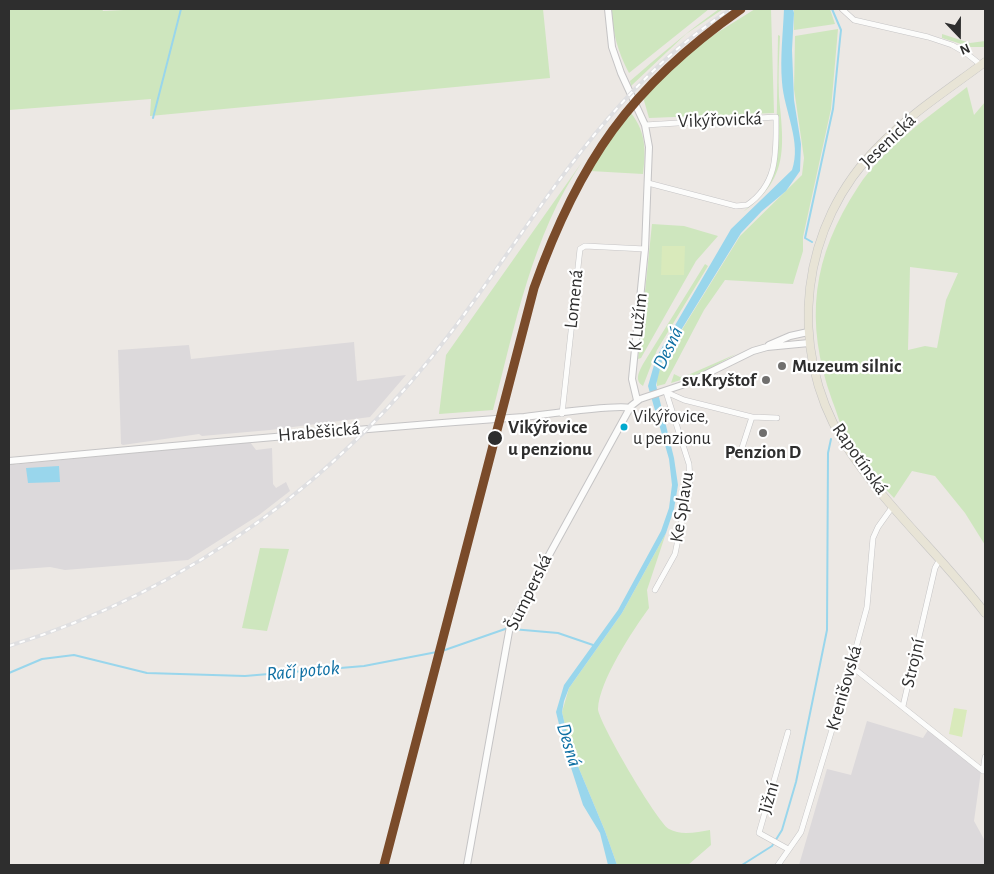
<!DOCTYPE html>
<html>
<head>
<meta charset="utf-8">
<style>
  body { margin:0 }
  #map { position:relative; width:994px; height:874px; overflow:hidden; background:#ece8e4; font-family:"Alegreya Sans",sans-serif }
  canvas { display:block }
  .frame { position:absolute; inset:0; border:10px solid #2e2e2e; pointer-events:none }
  .north { position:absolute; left:934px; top:10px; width:50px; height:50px; -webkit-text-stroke:4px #fff; paint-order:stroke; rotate:158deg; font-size:14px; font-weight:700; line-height:20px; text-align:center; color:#2e2e2e }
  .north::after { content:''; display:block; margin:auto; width:18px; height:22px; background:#2e2e2e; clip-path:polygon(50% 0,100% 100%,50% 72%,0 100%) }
</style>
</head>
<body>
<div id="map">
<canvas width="994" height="874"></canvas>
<div class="frame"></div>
<div class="north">N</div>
</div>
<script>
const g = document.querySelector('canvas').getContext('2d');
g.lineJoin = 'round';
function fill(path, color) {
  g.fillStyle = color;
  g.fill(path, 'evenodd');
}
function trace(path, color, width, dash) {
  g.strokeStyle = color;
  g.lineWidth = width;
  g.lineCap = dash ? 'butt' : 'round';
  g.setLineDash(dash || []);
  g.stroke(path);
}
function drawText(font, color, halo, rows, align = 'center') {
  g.font = font + ' "Alegreya Sans",sans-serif';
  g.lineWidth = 4.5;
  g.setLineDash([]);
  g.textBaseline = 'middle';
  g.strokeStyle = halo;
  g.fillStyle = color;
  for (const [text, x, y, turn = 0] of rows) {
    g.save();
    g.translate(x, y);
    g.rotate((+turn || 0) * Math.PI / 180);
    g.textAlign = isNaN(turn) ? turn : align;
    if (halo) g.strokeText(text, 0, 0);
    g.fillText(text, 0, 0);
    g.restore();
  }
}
fill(new Path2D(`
  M 354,342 L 357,381 L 406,375 L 370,417 L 270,430 L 202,436 L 199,434 L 123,445 L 121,444 L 118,350 L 189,345 L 191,359 Z
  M 250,442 L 256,450 L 272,448 L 273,484 L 276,488 L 286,482 L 290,491 L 259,515 L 188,560 L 65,570 L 50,567 L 9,570 L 9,465 Z
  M 867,721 L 923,738 L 928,730 L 981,771 L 974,821 L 985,841 L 985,865 L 799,865 L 827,769 L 851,775 Z`), '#dcd9db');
fill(new Path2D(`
  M 9,9 L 102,9 L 103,11 L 144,9 L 543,9 L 550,78 L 150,116 L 151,99 L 9,110 Z
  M 612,9 L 709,9 L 629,73 C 618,52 612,32 612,9 Z
  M 719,9 L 723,9 L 686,34 L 631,86 L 630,81 C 659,56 688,31 719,9 Z
  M 755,9 L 771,9 L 774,113 L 649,118 L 643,97 L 691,49 Z
  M 794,9 L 830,9 L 835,24 L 794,30 Z
  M 838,29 L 831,109 L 803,237 L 803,251 L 793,284 L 725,280 L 704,310 L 665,384 L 657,386 L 657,377 L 665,357 L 740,236 L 802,175 L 804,158 L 794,89 L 795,36 Z
  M 942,34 L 970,43 L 985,41 L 985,47 L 971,47 L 942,38 Z
  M 778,35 L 780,36 C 779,56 778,77 779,97 C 784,147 789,179 743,212 L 756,200 L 776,168 Z
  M 967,87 L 974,115 L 985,102 L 985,545 L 965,513 L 935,476 L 912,471 L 894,498 C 879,482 861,465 850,446 C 842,432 838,415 832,400 C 804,321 812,257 858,187 C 884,147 930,116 967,87 ZM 910,267 L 958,273 L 946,300 L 937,348 L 925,346 L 908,350 Z
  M 631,113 C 646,132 646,151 643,174 L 590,171 L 610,140 Z
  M 582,162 C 532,235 515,326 493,410 L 439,414 L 446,355 Z
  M 652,224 L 684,226 L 718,236 L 696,261 L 641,358 L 638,359 Z
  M 705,264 L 708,266 L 657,350 L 643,386 C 634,380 639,372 643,364 Z
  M 736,354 L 700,374 L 671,383 L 674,374 L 680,377 L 688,375 Z
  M 666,533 L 647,590 L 649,608 C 633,630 599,681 598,709 C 598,721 657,822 669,829 C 681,836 697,832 710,830 L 711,845 L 688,865 L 617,865 L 605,831 L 570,747 L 562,712 L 569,688 L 622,613 Z
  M 260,548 L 289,549 L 267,631 L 242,628 Z`), '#cee6be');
fill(new Path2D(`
  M 662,246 L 685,246 L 684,275 L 661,275 Z
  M 954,708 L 967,710 L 962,737 L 949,734 Z`), '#d9eabb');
fill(new Path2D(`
  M 784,9 L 793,9 L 794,13 L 792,50 L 794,100 L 801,144 L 800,171 L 786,191 L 762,211 L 741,233 L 662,361 L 656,385 L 674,458 L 678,485 L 674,509 L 666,533 L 622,613 L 569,688 L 564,701 L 562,712 L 570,747 L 605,831 L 617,865 L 608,865 L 600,833 L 583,805 L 565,749 L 556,712 L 564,685 L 618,610 L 661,531 L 669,508 L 672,485 L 669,459 L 648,386 L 656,358 L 731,229 L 792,170 C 802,142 784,111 782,82 C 780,57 783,34 784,9 Z
  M 59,466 L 60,482 L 28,483 L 26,468 Z`), '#99d6ec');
trace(new Path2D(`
  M 153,118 L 181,9
  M 812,242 L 805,238 L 833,109 L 840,39 L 841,30 L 832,9
  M 512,629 L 558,633 L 593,645
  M 9,673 L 42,659 L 74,655 L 147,673 L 245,676 L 364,666 L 442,651 L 508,628
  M 742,865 L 772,846 L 782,830 L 796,782 L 827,630 L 828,453 L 831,439`), '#99d6ec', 2);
const minor = new Path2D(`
  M 842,9 L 854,20 L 928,37 L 952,45 L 966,53 L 981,65
  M 645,125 L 776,117 C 776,151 779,183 747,205 L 736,206 L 648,183
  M 666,392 L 684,400 L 752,417 L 739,457
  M 562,414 L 580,249 L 585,246 L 645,249
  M 752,417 L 777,418
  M 655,590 L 675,554 L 690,481 L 689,464 L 666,392
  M 851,666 L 983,771 L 985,757
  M 903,706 L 935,568 L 940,559
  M 788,849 L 759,833 L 788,732
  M 778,865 L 801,832 L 850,670 L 867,607 L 873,538 L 878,527 L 893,506`);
const tertiary = new Path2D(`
  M 608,9 L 612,47 L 621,73 L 645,125 L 649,147 L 645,249 L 632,379 L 637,400
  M 769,345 L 790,336 L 808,332
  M 9,461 C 181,445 352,429 524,417 C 542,415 619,404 629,408
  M 467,865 L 510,626 L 631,406 L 640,399 L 688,383 L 753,351 L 767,347 L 809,343`);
const primary = new Path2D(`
  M 985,62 C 949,89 910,114 879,146 C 800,224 786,347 843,441 C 882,504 940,554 985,613`);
trace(minor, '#c5c4c5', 6);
trace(tertiary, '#c5c4c5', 8);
trace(primary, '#c6c5c4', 9);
trace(minor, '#fcfcfb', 5);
trace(tertiary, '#fcfcfb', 6);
trace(primary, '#e8e4d6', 8);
const rail = new Path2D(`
  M 9,646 C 191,589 341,480 455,327 C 541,211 607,89 731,9`);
trace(rail, '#dfdfe1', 4);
trace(rail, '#fff', 2, [5.5]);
trace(new Path2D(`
  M 384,865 L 534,288 C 579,161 630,87 741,9`), '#7a4b2a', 9);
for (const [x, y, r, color] of [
  [782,366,5,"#706f6e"],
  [766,380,5,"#706f6e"],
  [624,427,4.5,"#00a9ce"],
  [763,433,5,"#706f6e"],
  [495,438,8,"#2e2e2e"]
]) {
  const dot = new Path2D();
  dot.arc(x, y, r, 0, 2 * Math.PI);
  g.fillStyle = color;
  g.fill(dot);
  trace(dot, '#fff', 2);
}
drawText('18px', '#2e2e2e', '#fff', [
  ["Vikýřovice,",633,417],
  ["u penzionu",633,439]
], 'left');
drawText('19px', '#2e2e2e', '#fff', [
  ["Vikýřovická",720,120,-2],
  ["Jesenická",888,141,-44],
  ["Lomená",574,299,-84],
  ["K Lužím",638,322,-84],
  ["Hraběšická",319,432,-5],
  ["Rapotínská",860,459,55],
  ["Ke Splavu",682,507,-81],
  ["Šumperská",529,592,-64],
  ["Strojní",913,663,-77],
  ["Krenišovská",844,688,-74],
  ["Jižní",769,798,-74]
]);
drawText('bold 19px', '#2e2e2e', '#fff', [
  ["Muzeum silnic",792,366],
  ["sv.Kryštof",756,380,"right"],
  ["Penzion D",763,452,"center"]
], 'left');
drawText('bold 19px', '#2e2e2e', '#fff', [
  ["Vikýřovice",508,427],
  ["u penzionu",508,449]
], 'left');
drawText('italic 20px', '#0d6fa3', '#fff', [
  ["Desná",668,348,-64],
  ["Račí potok",303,671,-5],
  ["Desná",569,745,73]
]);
</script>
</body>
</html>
